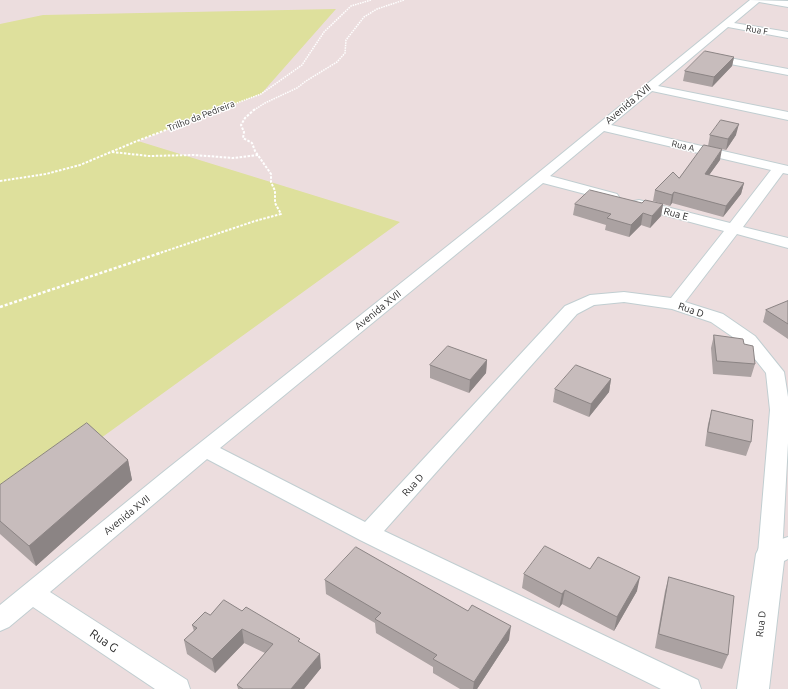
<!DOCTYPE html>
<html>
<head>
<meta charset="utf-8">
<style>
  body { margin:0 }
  canvas { display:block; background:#ecddde }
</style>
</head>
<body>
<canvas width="788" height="689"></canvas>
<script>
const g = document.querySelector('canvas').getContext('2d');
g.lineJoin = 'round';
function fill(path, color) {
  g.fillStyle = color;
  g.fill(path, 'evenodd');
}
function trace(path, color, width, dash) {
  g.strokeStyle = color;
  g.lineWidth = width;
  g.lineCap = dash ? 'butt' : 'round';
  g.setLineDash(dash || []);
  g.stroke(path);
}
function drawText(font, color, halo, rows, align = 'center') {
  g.font = font + ' Ubuntu,sans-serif';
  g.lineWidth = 3;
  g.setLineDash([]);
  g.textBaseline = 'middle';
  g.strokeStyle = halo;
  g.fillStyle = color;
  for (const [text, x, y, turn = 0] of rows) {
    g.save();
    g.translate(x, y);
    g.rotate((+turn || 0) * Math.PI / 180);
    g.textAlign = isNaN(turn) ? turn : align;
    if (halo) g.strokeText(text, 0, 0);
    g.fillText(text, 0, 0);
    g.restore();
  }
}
fill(new Path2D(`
  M 336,9 L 261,94 L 138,141 L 400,222 L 0,511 L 0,24 L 43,15 Z`), '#dee09c');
const street = new Path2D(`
  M 750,0 L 788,1 L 788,7 L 759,2 L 734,23 L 788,32 L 788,38 L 728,27 L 658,86 L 788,112 L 788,120 L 652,91 L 611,125 L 788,166 L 788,174 L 783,173 L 743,227 L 788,238 L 788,248 L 737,234 L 685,302 L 723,314 L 755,336 L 784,372 L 788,397 L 788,443 L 782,554 L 778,560 L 770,563 L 762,560 L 758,554 L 770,410 L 766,373 L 743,344 L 711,322 L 672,309 L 624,302 L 594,305 L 577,314 L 384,531 L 698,680 L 701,689 L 661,689 L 360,540 L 207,459 L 50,592 L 187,680 L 190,689 L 155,689 L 33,607 L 9,627 L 0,631 L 0,605 L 162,473 L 489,213 ZM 604,131 L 771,170 L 730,223 L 639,200 L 634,201 L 632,204 L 634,207 L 724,231 L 671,298 L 624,292 L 590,295 L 565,306 L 365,522 L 220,448 L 543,183 L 612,201 L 617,200 L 619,197 L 617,194 L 550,176 Z
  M 708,54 L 788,69 L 788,75 L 704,59 L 703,57 L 704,55 Z`);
const secondary = new Path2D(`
  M 788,537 L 788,559 L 784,561 L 769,689 L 737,689 L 756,554 L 760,546 Z`);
trace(street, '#c1ced1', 2);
trace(secondary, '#c1ced1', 2);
trace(new Path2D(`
  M 218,110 L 261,94 L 302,65 L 324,32 L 351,6 L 371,0
  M 254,110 L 265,103 L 297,88 L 306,81 L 337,62 L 345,53 L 346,40 L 364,17 L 377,9 L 404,0`), '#fff', 1.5, [1.5, 1]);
trace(new Path2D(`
  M 112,152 L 149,156 L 194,155 L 233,158 L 258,155
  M 0,181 L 46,174 L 80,165 L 137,141 L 221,109
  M 157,254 L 255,221 L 281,214 L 275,203 L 275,191 L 271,182 L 271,174 L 255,151 L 252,143 L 243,138 L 244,132 L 241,125 L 245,118 L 255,109`), '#fff', 2, [2.5, 1.5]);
trace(new Path2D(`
  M 0,307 L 160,253`), '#fff', 2.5, [3, 2]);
fill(street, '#fff');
fill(secondary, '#fff');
fill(new Path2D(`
  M 734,57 L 732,66 L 712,87 L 683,81 L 685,71 Z
  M 710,135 L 736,135 L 726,150 L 708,146 Z
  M 720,160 L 709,175 L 744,183 L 741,194 L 723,217 L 672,203 L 670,206 L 653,201 L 655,190 L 679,178 Z
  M 642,203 L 663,204 L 661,216 L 650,228 L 641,225 L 629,237 L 605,230 L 606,225 L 573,215 L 575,204 Z
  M 788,301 L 788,339 L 763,322 L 766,310 Z
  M 714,335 L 744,344 L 755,364 L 751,377 L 713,374 L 711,348 Z
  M 487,360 L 486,373 L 469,393 L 430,378 L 430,365 Z
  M 611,379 L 609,392 L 589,417 L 553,402 L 555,389 Z
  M 712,410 L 751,442 L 746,456 L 705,446 L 708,424 Z
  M 128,460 L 132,480 L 36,566 L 0,534 L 0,485 Z
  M 590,569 L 637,591 L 614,631 L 562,604 L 559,608 L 522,588 L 524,574 Z
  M 669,577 L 728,655 L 722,669 L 655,648 L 665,591 Z
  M 325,580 L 509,640 L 477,689 L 460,689 L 433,673 L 433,667 L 376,633 L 375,623 L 326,594 Z
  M 242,611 L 301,643 L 321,668 L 304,689 L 238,689 L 237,685 L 265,653 L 244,643 L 215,673 L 187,654 L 184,640 L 194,631 L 192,625 L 210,615 Z`), '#aba2a2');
fill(new Path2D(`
  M 734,57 L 732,66 L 712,87 L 714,77 Z
  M 739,124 L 736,135 L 726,150 L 728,139 Z
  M 722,149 L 720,160 L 702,185 L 705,174 Z
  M 744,183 L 741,194 L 723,217 L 726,206 Z
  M 674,192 L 672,203 L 670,206 L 672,195 Z
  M 663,204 L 661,216 L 650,228 L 652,216 Z
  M 643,213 L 641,225 L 629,237 L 631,225 Z
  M 487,360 L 486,373 L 469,393 L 470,380 Z
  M 611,379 L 609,392 L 589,417 L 591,404 Z
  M 128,460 L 132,480 L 36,566 L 29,546 Z
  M 640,577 L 637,591 L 614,631 L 617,617 Z
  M 565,590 L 562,604 L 559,608 L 562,594 Z
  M 511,626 L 509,640 L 477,689 L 473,689 L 474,682 Z
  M 242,629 L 244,643 L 215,673 L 212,659 Z
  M 320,654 L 321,668 L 304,689 L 291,689 Z`), '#8b8484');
const building = new Path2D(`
  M 705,51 L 734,57 L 714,77 L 685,71 Z
  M 721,120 L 739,124 L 728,139 L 710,135 Z
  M 704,145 L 722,149 L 705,174 L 744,183 L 726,206 L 674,192 L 672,195 L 655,190 L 673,172 L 679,178 Z
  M 590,190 L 642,203 L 645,200 L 663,204 L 652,216 L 643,213 L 631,225 L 607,218 L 611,214 L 575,204 Z
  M 788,301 L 788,324 L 766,310 Z
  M 714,335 L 743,339 L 744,344 L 753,346 L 755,364 L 717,361 Z
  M 448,346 L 487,360 L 470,380 L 430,365 Z
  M 576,365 L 611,379 L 591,404 L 555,389 Z
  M 712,410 L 753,420 L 751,442 L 708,432 Z
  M 87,423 L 128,460 L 29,546 L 0,521 L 0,485 Z
  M 545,546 L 590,569 L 598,557 L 640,577 L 617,617 L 565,590 L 562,594 L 524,574 Z
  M 356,547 L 468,611 L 472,605 L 511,626 L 474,682 L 433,659 L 437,655 L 375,619 L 381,613 L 325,580 Z
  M 669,577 L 734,596 L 728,655 L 659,634 Z
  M 224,600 L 242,611 L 246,607 L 300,639 L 298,641 L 320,654 L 291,689 L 243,689 L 237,685 L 273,644 L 242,629 L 212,659 L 184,640 L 197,628 L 192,625 L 205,612 L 210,615 Z`);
fill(building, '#c7bcbc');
trace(building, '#8b8484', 1);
drawText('9px', '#2b2b2b', '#fff', [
  ["Rua F",757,30,10],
  ["Trilho da Pedreira",201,116,-21],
  ["Rua A",683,146,13]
]);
drawText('10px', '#2b2b2b', '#fff', [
  ["Avenida XVII",628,104,-40],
  ["Rua E",676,214,15],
  ["Avenida XVII",378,310,-39],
  ["Rua D",691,310,19],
  ["Rua D",413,485,-48],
  ["Avenida XVII",127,515,-39],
  ["Rua D",761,624,-83]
]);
drawText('12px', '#2b2b2b', '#fff', [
  ["Rua G",104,641,34]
]);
</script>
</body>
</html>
